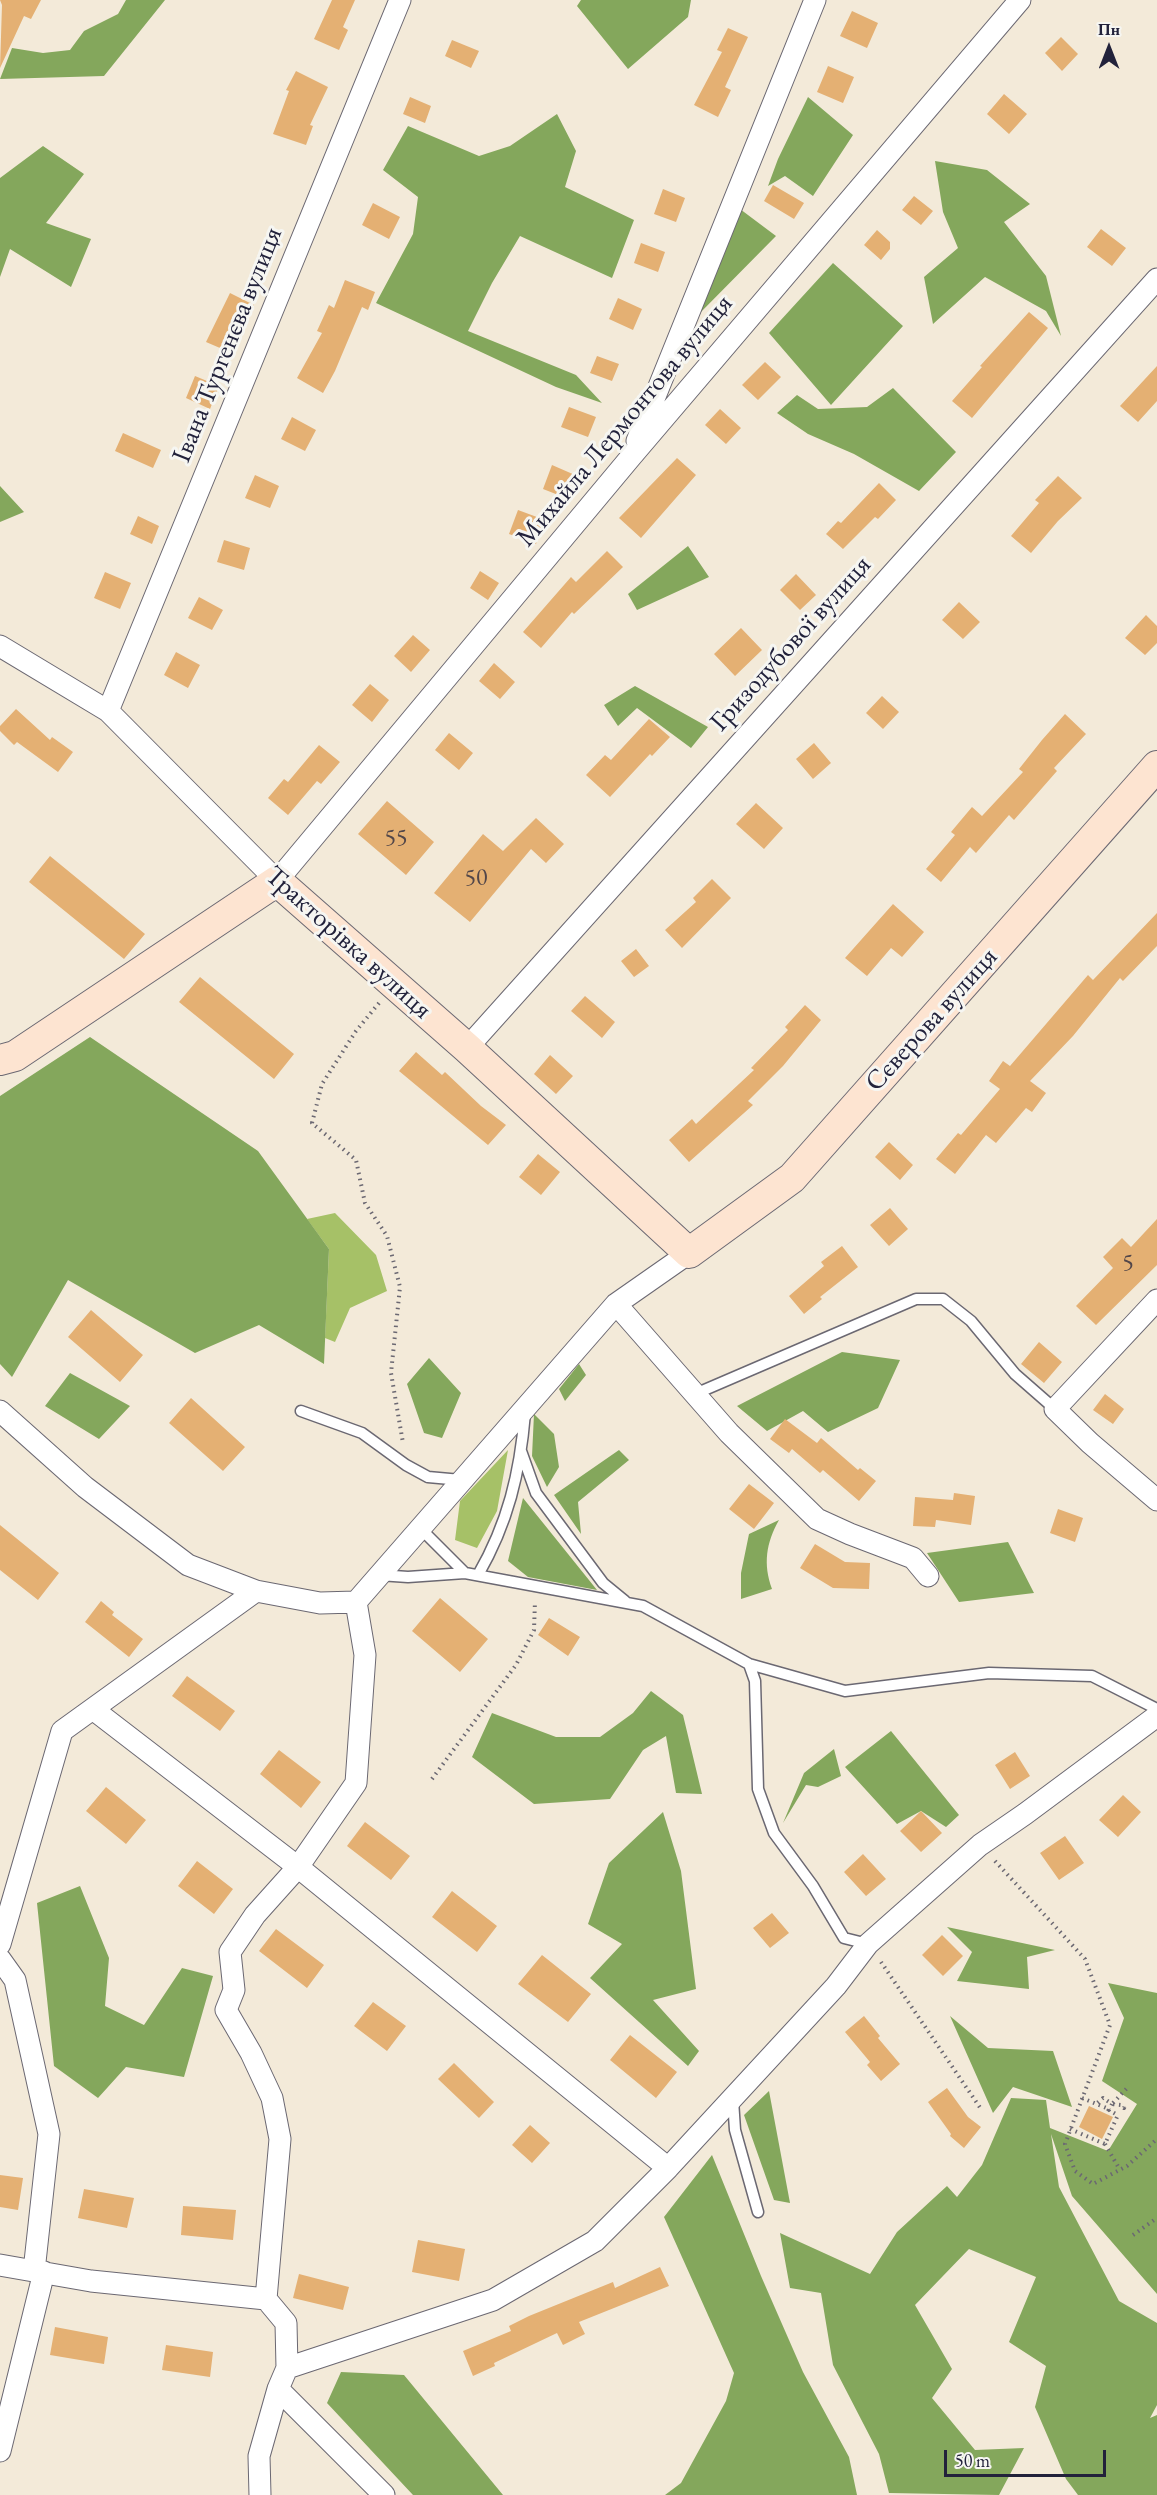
<!DOCTYPE html>
<html>
<head>
<meta charset="utf-8">
<style>
  body { margin:0 }
  #map { position:relative; width:1157px; height:2495px; overflow:hidden; background:#f3ead9; font-family:"EB Garamond",serif }
  canvas { display:block }
  .north { position:absolute; left:1079px; top:18px; width:60px; height:60px; -webkit-text-stroke:4px #f6f6f2; paint-order:stroke; rotate:0deg; font-size:16px; font-weight:700; line-height:24px; text-align:center; color:#22223b }
  .north::after { content:''; display:block; margin:auto; width:21px; height:27px; background:#22223b; clip-path:polygon(50% 0,100% 100%,50% 72%,0 100%) }
  .scale { position:absolute; left:944px; top:2450px; width:162px; height:27px; box-sizing:border-box; border:3px solid #22223b; border-top:0; padding-left:8px; font-size:18px; line-height:21px; white-space:nowrap; color:#22223b; -webkit-text-stroke:4px #f6f6f2; paint-order:stroke }
</style>
</head>
<body>
<div id="map">
<canvas width="1157" height="2495"></canvas>
<div class="north">Пн</div>
<div class="scale">50 m</div>
</div>
<script>
const g = document.querySelector('canvas').getContext('2d');
g.lineJoin = 'round';
function fill(path, color) {
  g.fillStyle = color;
  g.fill(path, 'evenodd');
}
function trace(path, color, width, dash) {
  g.strokeStyle = color;
  g.lineWidth = width;
  g.lineCap = dash ? 'butt' : 'round';
  g.setLineDash(dash || []);
  g.stroke(path);
}
function drawText(font, color, halo, rows, align = 'center') {
  g.font = font + ' "EB Garamond",serif';
  g.lineWidth = 6;
  g.setLineDash([]);
  g.textBaseline = 'middle';
  g.strokeStyle = halo;
  g.fillStyle = color;
  for (const [text, x, y, turn = 0] of rows) {
    g.save();
    g.translate(x, y);
    g.rotate((+turn || 0) * Math.PI / 180);
    g.textAlign = isNaN(turn) ? turn : align;
    if (halo) g.strokeText(text, 0, 0);
    g.fillText(text, 0, 0);
    g.restore();
  }
}
fill(new Path2D(`
  M 335,1213 L 376,1255 L 387,1291 L 350,1308 L 335,1342 L 325,1338 L 329,1249 L 307,1219 Z
  M 508,1450 L 497,1511 L 477,1548 L 455,1540 L 460,1501 Z`), '#a6c167');
fill(new Path2D(`
  M 126,0 L 165,0 L 104,76 L 0,79 L 12,48 L 43,53 L 70,50 L 84,31 L 118,14 Z
  M 581,0 L 691,0 L 688,17 L 628,69 L 577,6 Z
  M 808,97 L 853,135 L 813,196 L 785,176 L 768,186 L 778,159 Z
  M 557,114 L 576,151 L 565,187 L 634,220 L 612,278 L 520,236 L 492,283 L 468,331 L 576,375 L 602,403 L 556,387 L 376,303 L 413,234 L 418,197 L 383,170 L 408,126 L 479,156 L 510,146 Z
  M 43,146 L 84,174 L 46,223 L 91,239 L 71,287 L 10,249 L 0,277 L 0,178 Z
  M 935,161 L 987,170 L 1030,204 L 1004,222 L 1046,276 L 1061,336 L 1046,311 L 985,277 L 933,324 L 924,277 L 958,248 L 943,212 Z
  M 740,209 L 776,236 L 697,316 Z
  M 833,263 L 903,326 L 831,405 L 769,333 Z
  M 893,388 L 956,452 L 919,491 L 854,454 L 808,434 L 777,413 L 797,395 L 818,409 L 867,407 Z
  M 0,486 L 24,512 L 0,522 Z
  M 688,546 L 709,577 L 637,610 L 628,594 Z
  M 635,686 L 708,727 L 691,748 L 637,708 L 618,726 L 604,705 Z
  M 90,1037 L 258,1151 L 329,1249 L 324,1364 L 259,1325 L 195,1353 L 68,1280 L 12,1377 L 0,1364 L 0,1096 Z
  M 842,1352 L 900,1360 L 878,1408 L 828,1432 L 803,1411 L 767,1431 L 737,1406 Z
  M 429,1358 L 461,1393 L 442,1438 L 424,1433 L 407,1384 Z
  M 579,1364 L 586,1375 L 565,1401 L 559,1389 Z
  M 70,1373 L 130,1406 L 99,1439 L 45,1406 Z
  M 534,1414 L 554,1434 L 559,1467 L 547,1487 L 532,1456 Z
  M 619,1450 L 629,1460 L 578,1502 L 581,1534 L 554,1495 Z
  M 523,1498 L 597,1590 L 528,1577 L 508,1561 Z
  M 779,1520 C 766,1543 763,1564 772,1589 L 741,1599 L 741,1573 L 749,1534 Z
  M 1008,1542 L 1034,1593 L 959,1602 L 927,1553 Z
  M 651,1691 L 683,1715 L 702,1794 L 676,1793 L 666,1736 L 643,1750 L 610,1799 L 534,1804 L 472,1757 L 492,1713 L 556,1737 L 600,1737 L 633,1713 Z
  M 891,1731 L 959,1815 L 946,1827 L 921,1811 L 897,1824 L 845,1767 Z
  M 834,1749 L 841,1776 L 818,1787 L 806,1785 L 783,1823 L 804,1773 Z
  M 663,1812 L 681,1871 L 696,1989 L 653,2000 L 699,2051 L 688,2066 L 590,1978 L 622,1944 L 588,1924 L 609,1863 Z
  M 80,1886 L 109,1958 L 105,2006 L 144,2025 L 182,1968 L 213,1976 L 184,2077 L 126,2067 L 98,2098 L 54,2066 L 37,1903 Z
  M 947,1927 L 1055,1950 L 1027,1957 L 1029,1989 L 957,1981 L 972,1952 Z
  M 1108,1983 L 1157,1993 L 1157,2294 L 1072,2196 L 1051,2134 L 1059,2187 L 1119,2301 L 1157,2323 L 1157,2405 L 1150,2418 L 1157,2415 L 1157,2495 L 1078,2495 L 1066,2479 L 1035,2407 L 1046,2366 L 1009,2342 L 1036,2277 L 969,2249 L 915,2305 L 952,2369 L 932,2398 L 975,2450 L 1024,2448 L 999,2495 L 889,2493 L 879,2454 L 833,2365 L 821,2293 L 790,2288 L 780,2233 L 870,2274 L 897,2232 L 947,2186 L 957,2197 L 982,2165 L 1011,2098 L 1046,2100 L 1050,2128 L 1108,2151 L 1137,2104 L 1102,2081 L 1124,2018 Z
  M 950,2016 L 988,2048 L 1053,2051 L 1072,2107 L 1013,2087 L 993,2113 Z
  M 769,2091 L 790,2203 L 774,2200 L 744,2115 Z
  M 712,2155 L 761,2276 L 803,2372 L 849,2457 L 857,2495 L 665,2495 L 681,2483 L 726,2401 L 734,2373 L 664,2217 Z
  M 341,2372 L 404,2375 L 503,2495 L 413,2495 L 327,2403 Z`), '#84a75c');
fill(new Path2D(`
  M 0,0 L 41,0 L 31,19 L 24,16 L 0,68 L 2,5 Z
  M 332,0 L 355,0 L 343,27 L 348,30 L 339,50 L 314,39 Z
  M 852,11 L 878,23 L 867,48 L 840,36 Z
  M 728,28 L 748,37 L 725,87 L 731,90 L 718,117 L 694,105 L 722,52 L 717,50 Z
  M 1061,37 L 1078,54 L 1062,71 L 1045,53 Z
  M 452,40 L 479,51 L 471,68 L 445,56 Z
  M 828,66 L 854,77 L 843,103 L 817,92 Z
  M 296,71 L 328,87 L 310,125 L 313,126 L 306,145 L 273,134 L 289,91 L 286,90 Z
  M 1004,94 L 1027,114 L 1009,134 L 987,114 Z
  M 410,97 L 431,106 L 425,123 L 403,114 Z
  M 773,185 L 804,203 L 794,219 L 764,201 Z
  M 663,189 L 685,198 L 676,222 L 654,214 Z
  M 914,196 L 933,211 L 921,225 L 902,210 Z
  M 373,203 L 400,217 L 389,239 L 362,225 Z
  M 1101,229 L 1126,248 L 1112,266 L 1087,247 Z
  M 877,230 L 890,242 L 890,249 L 881,260 L 864,245 Z
  M 641,243 L 665,252 L 658,272 L 634,263 Z
  M 345,280 L 375,292 L 368,310 L 362,307 L 335,371 L 323,393 L 297,378 L 322,333 L 317,331 L 329,305 L 334,308 Z
  M 230,293 L 254,305 L 245,322 L 240,320 L 227,351 L 206,342 Z
  M 618,298 L 642,309 L 633,330 L 609,319 Z
  M 1029,312 L 1048,328 L 972,418 L 952,401 L 982,367 L 980,366 Z
  M 597,356 L 619,364 L 612,381 L 590,373 Z
  M 765,362 L 781,377 L 758,400 L 742,385 Z
  M 1157,366 L 1157,401 L 1138,422 L 1120,406 Z
  M 195,376 L 219,386 L 210,409 L 186,398 Z
  M 569,407 L 596,417 L 588,437 L 561,427 Z
  M 720,409 L 741,428 L 726,444 L 705,425 Z
  M 292,417 L 316,430 L 305,451 L 281,439 Z
  M 123,433 L 161,450 L 153,468 L 115,451 Z
  M 677,458 L 696,475 L 641,538 L 619,518 Z
  M 552,465 L 575,475 L 566,498 L 543,489 Z
  M 255,475 L 279,486 L 270,508 L 245,498 Z
  M 1058,476 L 1082,498 L 1058,521 L 1031,553 L 1011,536 L 1039,503 L 1035,500 Z
  M 879,483 L 896,500 L 878,519 L 875,517 L 843,549 L 826,534 L 838,521 L 841,523 Z
  M 518,510 L 545,520 L 536,544 L 509,534 Z
  M 138,516 L 159,526 L 152,544 L 130,534 Z
  M 224,540 L 250,548 L 244,570 L 217,562 Z
  M 607,551 L 623,567 L 574,614 L 572,612 L 541,648 L 523,632 L 571,577 L 576,582 Z
  M 480,571 L 499,583 L 488,600 L 470,588 Z
  M 105,572 L 131,583 L 120,609 L 94,598 Z
  M 796,574 L 816,595 L 800,610 L 780,590 Z
  M 199,597 L 223,610 L 212,630 L 188,618 Z
  M 959,602 L 980,622 L 963,639 L 942,620 Z
  M 1146,615 L 1157,626 L 1157,643 L 1145,655 L 1125,638 Z
  M 741,628 L 762,650 L 735,676 L 714,654 Z
  M 413,635 L 430,650 L 411,672 L 394,656 Z
  M 176,652 L 200,665 L 188,688 L 164,675 Z
  M 494,663 L 515,682 L 500,699 L 479,681 Z
  M 370,684 L 389,700 L 372,722 L 352,705 Z
  M 882,696 L 899,712 L 883,729 L 866,713 Z
  M 16,709 L 50,740 L 52,737 L 73,752 L 58,772 L 17,742 L 14,745 L 0,731 L 0,726 Z
  M 1065,714 L 1086,734 L 1054,768 L 1057,771 L 1014,820 L 1009,815 L 976,853 L 970,847 L 941,882 L 926,869 L 955,835 L 951,832 L 972,807 L 982,816 L 1023,772 L 1019,769 L 1042,740 Z
  M 649,719 L 670,737 L 652,756 L 650,754 L 610,797 L 586,775 L 605,755 L 611,760 Z
  M 449,733 L 473,753 L 459,770 L 435,750 Z
  M 814,743 L 831,763 L 813,779 L 796,759 Z
  M 319,745 L 340,762 L 321,784 L 317,781 L 288,815 L 268,798 L 284,779 L 288,782 Z
  M 387,801 L 434,842 L 406,875 L 358,834 Z
  M 756,803 L 783,828 L 764,849 L 736,824 Z
  M 536,818 L 564,844 L 546,863 L 531,849 L 470,922 L 434,893 L 483,834 L 503,851 Z
  M 50,856 L 145,934 L 124,959 L 29,882 Z
  M 712,879 L 731,898 L 682,948 L 665,930 L 696,902 L 693,898 Z
  M 893,904 L 924,932 L 902,957 L 891,948 L 867,976 L 845,958 Z
  M 1157,913 L 1157,946 L 1123,981 L 1120,978 L 1073,1036 L 1030,1081 L 1046,1093 L 1032,1112 L 1026,1108 L 996,1143 L 986,1135 L 955,1174 L 936,1159 L 958,1133 L 961,1135 L 1000,1089 L 989,1081 L 1003,1061 L 1010,1066 L 1088,975 L 1093,980 Z
  M 636,949 L 649,966 L 634,977 L 621,961 Z
  M 200,977 L 294,1054 L 274,1079 L 179,1002 Z
  M 585,996 L 615,1022 L 602,1038 L 571,1011 Z
  M 805,1005 L 821,1020 L 783,1066 L 748,1101 L 753,1105 L 689,1162 L 669,1140 L 692,1119 L 696,1124 L 754,1070 L 751,1068 L 788,1030 L 785,1027 Z
  M 416,1052 L 442,1075 L 445,1072 L 481,1106 L 506,1125 L 488,1145 L 399,1071 Z
  M 550,1055 L 573,1076 L 556,1094 L 534,1074 Z
  M 889,1142 L 913,1165 L 900,1180 L 875,1157 Z
  M 538,1154 L 560,1172 L 541,1195 L 519,1177 Z
  M 890,1208 L 908,1229 L 889,1246 L 870,1225 Z
  M 1157,1219 L 1157,1265 L 1096,1325 L 1076,1306 L 1113,1268 L 1103,1257 L 1122,1238 L 1131,1247 Z
  M 842,1246 L 858,1267 L 820,1297 L 822,1299 L 804,1314 L 789,1296 L 824,1266 L 821,1262 Z
  M 91,1310 L 143,1355 L 120,1382 L 68,1337 Z
  M 1039,1342 L 1062,1362 L 1044,1383 L 1021,1364 Z
  M 1105,1394 L 1124,1409 L 1113,1424 L 1093,1410 Z
  M 191,1398 L 245,1447 L 223,1471 L 169,1423 Z
  M 785,1419 L 817,1443 L 821,1438 L 858,1470 L 860,1468 L 876,1481 L 859,1501 L 823,1470 L 820,1473 L 792,1449 L 789,1453 L 770,1439 Z
  M 749,1484 L 774,1503 L 754,1529 L 729,1509 Z
  M 954,1493 L 975,1496 L 971,1525 L 936,1520 L 935,1527 L 913,1526 L 915,1497 L 953,1500 Z
  M 1058,1509 L 1083,1518 L 1075,1542 L 1050,1533 Z
  M 0,1525 L 59,1573 L 38,1600 L 0,1570 Z
  M 815,1544 L 845,1562 L 870,1563 L 869,1589 L 833,1588 L 800,1568 Z
  M 440,1598 L 488,1639 L 460,1672 L 412,1631 Z
  M 101,1601 L 114,1612 L 112,1615 L 143,1639 L 129,1657 L 85,1622 Z
  M 549,1618 L 580,1637 L 568,1656 L 538,1635 Z
  M 187,1676 L 235,1711 L 220,1731 L 172,1696 Z
  M 279,1750 L 321,1782 L 301,1808 L 260,1774 Z
  M 1015,1752 L 1030,1776 L 1010,1789 L 995,1765 Z
  M 106,1787 L 146,1820 L 126,1844 L 86,1811 Z
  M 1123,1795 L 1141,1812 L 1118,1837 L 1099,1820 Z
  M 921,1811 L 942,1833 L 921,1852 L 900,1831 Z
  M 365,1822 L 410,1856 L 391,1880 L 347,1846 Z
  M 1065,1836 L 1084,1863 L 1059,1880 L 1040,1853 Z
  M 863,1854 L 886,1879 L 866,1896 L 844,1872 Z
  M 197,1861 L 233,1889 L 214,1914 L 178,1886 Z
  M 452,1891 L 497,1926 L 477,1952 L 432,1917 Z
  M 772,1913 L 789,1933 L 770,1948 L 753,1928 Z
  M 276,1929 L 324,1965 L 307,1988 L 259,1951 Z
  M 942,1935 L 963,1956 L 943,1976 L 922,1955 Z
  M 542,1955 L 591,1994 L 568,2022 L 518,1984 Z
  M 373,2002 L 406,2026 L 387,2051 L 354,2026 Z
  M 864,2016 L 880,2036 L 878,2038 L 900,2064 L 881,2081 L 867,2065 L 870,2062 L 845,2032 Z
  M 630,2035 L 677,2072 L 656,2098 L 610,2060 Z
  M 454,2063 L 494,2102 L 479,2118 L 438,2079 Z
  M 947,2088 L 968,2117 L 981,2127 L 964,2148 L 950,2136 L 951,2134 L 928,2102 Z
  M 1089,2106 L 1113,2117 L 1102,2139 L 1079,2127 Z
  M 530,2125 L 550,2143 L 532,2163 L 512,2145 Z
  M 0,2175 L 23,2178 L 18,2210 L 0,2207 Z
  M 84,2189 L 134,2198 L 127,2228 L 78,2218 Z
  M 183,2206 L 236,2210 L 233,2240 L 181,2235 Z
  M 418,2240 L 465,2249 L 459,2281 L 412,2272 Z
  M 660,2267 L 669,2286 L 579,2322 L 585,2334 L 563,2345 L 557,2333 L 494,2363 L 495,2366 L 473,2376 L 463,2351 L 511,2331 L 509,2326 L 529,2316 L 613,2282 L 615,2288 Z
  M 299,2274 L 349,2287 L 343,2310 L 293,2298 Z
  M 55,2327 L 108,2337 L 104,2364 L 50,2355 Z
  M 166,2345 L 213,2352 L 210,2377 L 162,2370 Z`), '#e4b073');
const lane = new Path2D(`
  M 695,1394 L 916,1299 L 943,1299 L 971,1321 L 1015,1374 L 1055,1409
  M 301,1411 L 362,1433 L 406,1465 L 428,1477 L 461,1480
  M 521,1451 L 536,1493 L 603,1583 L 625,1601
  M 420,1528 L 465,1573 L 643,1606 L 749,1664 L 845,1691 L 989,1673 L 1092,1676 L 1157,1709
  M 379,1575 L 408,1577 L 465,1573
  M 478,1575 C 508,1523 520,1473 525,1413
  M 749,1664 L 755,1681 L 758,1789 L 774,1833 L 813,1886 L 844,1938 L 868,1944
  M 733,2100 L 735,2130 L 758,2212`);
const street = new Path2D(`
  M 637,441 L 815,0
  M 0,646 L 108,711 L 277,881 L 630,458 L 1020,0
  M 108,711 L 400,0
  M 467,1048 L 1157,279
  M 1157,1300 L 1055,1409 L 1090,1443 L 1157,1500
  M 616,1304 L 729,1433 L 817,1519 L 850,1534 L 913,1558 L 928,1576
  M 0,1411 L 85,1487 L 188,1565 L 256,1591 L 320,1603 L 356,1602 L 616,1304 L 689,1253
  M 94,1710 L 298,1867 L 668,2168
  M 0,1944 L 62,1731 L 256,1591
  M 0,1959 L 15,1980 L 49,2134 L 34,2271
  M 0,2265 L 91,2281 L 266,2299
  M 287,2368 L 493,2300 L 595,2241 L 668,2168 L 836,1986 L 868,1944 L 980,1845 L 1025,1814 L 1157,1716
  M 278,2389 L 384,2495
  M 0,2451 L 44,2272
  M 260,2495 L 259,2456 L 278,2389 L 287,2368 L 286,2323 L 266,2299 L 280,2139 L 272,2098 L 251,2053 L 226,2010 L 234,1990 L 230,1952 L 255,1915 L 298,1867 L 356,1783 L 365,1655 L 356,1602`);
const secondary = new Path2D(`
  M 0,1060 L 15,1056 L 277,881 L 467,1048 L 689,1253 L 792,1178 L 1157,766`);
trace(lane, '#6b6872', 13);
trace(street, '#6b6872', 23);
trace(secondary, '#6b6872', 32);
trace(new Path2D(`
  M 379,1003 L 356,1031 L 322,1084 L 312,1123 L 356,1160 L 365,1203 L 387,1236 L 400,1287 L 391,1373 L 403,1443
  M 432,1779 L 516,1665 L 534,1630 L 535,1601
  M 995,1861 L 1085,1959 L 1110,2025 L 1065,2144 L 1075,2171 L 1093,2184 L 1127,2166 L 1157,2139
  M 881,1962 L 981,2109
  M 1082,2098 L 1109,2109 L 1107,2114
  M 1113,2103 L 1128,2087
  M 1113,2104 L 1121,2105 L 1124,2108 L 1125,2106
  M 1070,2129 L 1105,2144 L 1117,2117 L 1116,2114 L 1109,2110 L 1112,2104 L 1103,2098 L 1096,2104
  M 1105,2144 L 1120,2170
  M 1133,2235 L 1157,2218`), '#6b6872', 4, [1.5, 4.5]);
trace(lane, '#fff', 10);
trace(street, '#fff', 21);
trace(secondary, '#fde4d1', 30);
drawText('24px', '#524649', null, [
  ["55",396,838],
  ["50",476,878],
  ["5",1128,1263]
]);
drawText('27px', '#22223b', '#f6f6f2', [
  ["Івана Тургенєва вулиця",228,345,-68],
  ["Михайла Лермонтова вулиця",625,421,-50],
  ["Гризодубової вулиця",791,644,-48],
  ["Тракторівка вулиця",348,943,42],
  ["Сєверова вулиця",932,1020,-48]
]);
</script>
</body>
</html>
